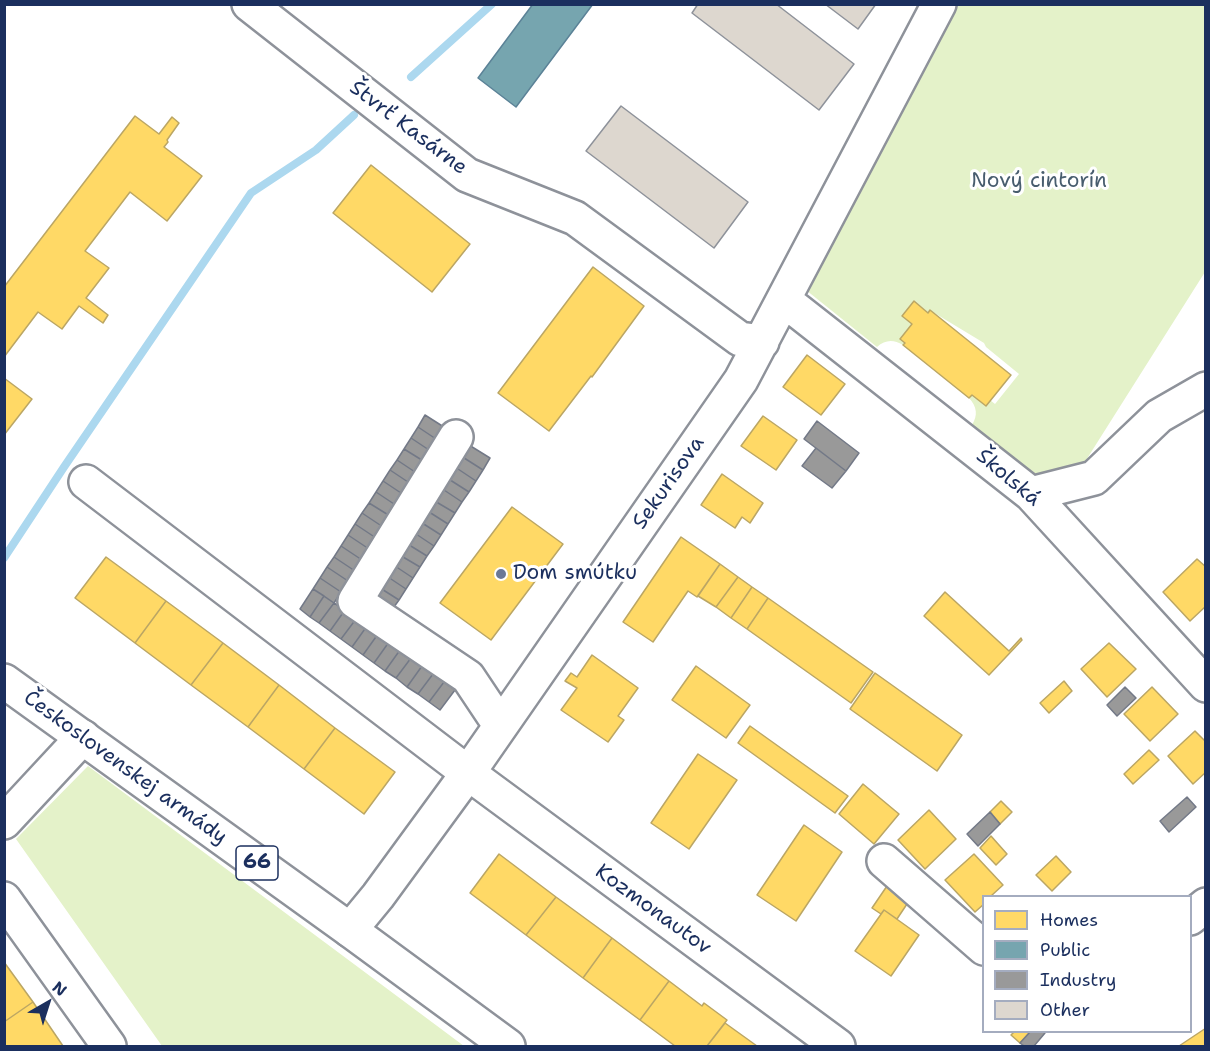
<!DOCTYPE html>
<html>
<head>
<meta charset="utf-8">
<style>
  body { margin:0 }
  #map { position:relative; width:1210px; height:1051px; overflow:hidden; background:#fff; font-family:"Shantell Sans",sans-serif }
  canvas { display:block }
  .frame { position:absolute; inset:0; border:6px solid #1b2f5e; pointer-events:none }
  .legend { position:absolute; left:982px; top:895px; width:210px; height:138px; box-sizing:border-box; background:#fff; border:2px solid #a4acbf; margin:0; padding:8px 10px; list-style:none; font-size:18px; color:#1b2f5e }
  .legend li { display:flex; align-items:center; gap:12px; height:30px }
  .legend b { width:30px; border:2px solid #a4acbf }
  .north { position:absolute; left:18px; top:973px; width:60px; height:60px; -webkit-text-stroke:4px #fff; paint-order:stroke; rotate:39deg; font-size:16px; font-weight:700; line-height:24px; text-align:center; color:#1b2f5e }
  .north::after { content:''; display:block; margin:auto; width:21px; height:27px; background:#1b2f5e; clip-path:polygon(50% 0,100% 100%,50% 72%,0 100%) }
</style>
</head>
<body>
<div id="map">
<canvas width="1210" height="1051"></canvas>
<div class="frame"></div>
<ul class="legend">
<li><b style="height:16px;background:#ffd966"></b>Homes</li>
<li><b style="height:16px;background:#76a5af"></b>Public</li>
<li><b style="height:16px;background:#999"></b>Industry</li>
<li><b style="height:16px;background:#ddd7cf"></b>Other</li>
</ul>
<div class="north">N</div>
</div>
<script>
const g = document.querySelector('canvas').getContext('2d');
g.lineJoin = 'round';
function fill(path, color) {
  g.fillStyle = color;
  g.fill(path, 'evenodd');
}
function trace(path, color, width, dash) {
  g.strokeStyle = color;
  g.lineWidth = width;
  g.lineCap = dash ? 'butt' : 'round';
  g.setLineDash(dash || []);
  g.stroke(path);
}
function drawText(font, color, halo, rows, align = 'center') {
  g.font = font + ' "Shantell Sans",sans-serif';
  g.lineWidth = 6;
  g.setLineDash([]);
  g.textBaseline = 'middle';
  g.strokeStyle = halo;
  g.fillStyle = color;
  for (const [text, x, y, turn = 0] of rows) {
    g.save();
    g.translate(x, y);
    g.rotate((+turn || 0) * Math.PI / 180);
    g.textAlign = isNaN(turn) ? turn : align;
    if (halo) g.strokeText(text, 0, 0);
    g.fillText(text, 0, 0);
    g.restore();
  }
}
fill(new Path2D(`
  M 947,5 L 1205,5 L 1205,272 L 1083,465 L 1032,474 L 972,425 C 978,415 977,407 969,398 L 972,395 L 986,406 L 990,400 L 995,404 L 1019,374 L 986,347 L 984,343 L 931,311 L 928,313 L 914,301 L 902,316 L 912,324 L 900,338 L 905,343 L 903,345 C 893,339 885,340 877,347 L 796,282 Z
  M 88,766 L 464,1046 L 162,1046 L 16,839 Z`), '#e4f2c9');
const homes = new Path2D(`
  M 135,116 L 159,134 L 172,117 L 179,123 L 167,140 L 168,142 L 164,147 L 202,176 L 167,221 L 130,192 L 85,251 L 109,268 L 86,298 L 108,315 L 103,323 L 79,306 L 62,329 L 38,312 L 4,357 L 4,287 Z
  M 371,165 L 470,244 L 432,292 L 333,213 Z
  M 593,267 L 644,306 L 592,377 L 591,376 L 549,431 L 498,393 Z
  M 914,301 L 928,313 L 930,310 L 1011,375 L 986,406 L 972,395 L 969,398 L 903,345 L 905,343 L 900,339 L 912,324 L 902,316 Z
  M 807,355 L 845,384 L 821,415 L 783,387 Z
  M 4,378 L 32,399 L 4,435 Z
  M 763,416 L 797,440 L 776,470 L 741,446 Z
  M 722,474 L 763,503 L 750,523 L 742,517 L 735,528 L 701,505 Z
  M 512,507 L 563,544 L 491,640 L 440,603 Z
  M 681,537 L 720,564 L 697,597 L 688,591 L 653,642 L 623,622 Z
  M 106,557 L 166,601 L 135,643 L 75,598 Z
  M 1197,559 L 1206,567 L 1206,606 L 1190,621 L 1163,592 Z
  M 720,564 L 738,577 L 716,607 L 698,596 Z
  M 738,577 L 752,587 L 731,618 L 716,607 Z
  M 752,587 L 768,598 L 747,629 L 731,618 Z
  M 945,592 L 1009,651 L 1021,638 L 1022,640 L 989,675 L 924,616 Z
  M 768,598 L 873,672 L 851,703 L 747,629 Z
  M 166,601 L 223,643 L 191,685 L 135,643 Z
  M 223,643 L 279,685 L 248,727 L 191,685 Z
  M 1109,643 L 1136,669 L 1107,697 L 1081,669 Z
  M 592,655 L 638,688 L 618,716 L 624,720 L 608,742 L 561,710 L 577,688 L 565,681 L 571,673 L 577,677 Z
  M 696,666 L 750,705 L 726,738 L 672,700 Z
  M 875,673 L 962,735 L 937,771 L 850,709 Z
  M 1064,681 L 1072,691 L 1049,713 L 1040,703 Z
  M 279,685 L 335,728 L 304,769 L 248,727 Z
  M 1152,687 L 1178,714 L 1150,741 L 1124,714 Z
  M 750,726 L 848,796 L 835,813 L 738,743 Z
  M 335,728 L 395,772 L 364,814 L 304,769 Z
  M 1195,731 L 1206,742 L 1206,772 L 1193,784 L 1168,756 Z
  M 1149,750 L 1159,760 L 1133,784 L 1124,774 Z
  M 698,754 L 737,780 L 689,849 L 651,823 Z
  M 863,784 L 899,814 L 874,844 L 839,814 Z
  M 1001,801 L 1012,812 L 1000,824 L 990,812 Z
  M 929,810 L 956,839 L 925,869 L 898,840 Z
  M 804,825 L 842,852 L 796,921 L 757,895 Z
  M 991,836 L 1007,854 L 996,865 L 980,848 Z
  M 499,854 L 556,897 L 526,935 L 470,893 Z
  M 974,854 L 1003,885 L 991,896 L 984,896 L 984,904 L 975,912 L 945,880 Z
  M 1056,856 L 1071,872 L 1052,891 L 1036,875 Z
  M 887,886 L 907,904 L 897,919 L 884,910 L 881,914 L 872,908 Z
  M 556,897 L 612,938 L 583,978 L 526,935 Z
  M 884,910 L 919,935 L 891,976 L 855,951 Z
  M 612,938 L 669,981 L 640,1020 L 583,978 Z
  M 4,962 L 33,1002 L 4,1022 Z
  M 669,981 L 702,1006 L 704,1003 L 727,1020 L 707,1046 L 675,1046 L 640,1020 Z
  M 33,1002 L 63,1046 L 4,1046 L 4,1022 Z
  M 725,1023 L 757,1046 L 707,1046 Z
  M 1206,1028 L 1206,1046 L 1179,1046 Z
  M 1014,1032 L 1030,1032 L 1020,1043 L 1011,1035 Z`);
fill(homes, '#ffd966');
trace(homes, '#bba664', 1.5);
const public = new Path2D(`
  M 533,4 L 593,4 L 516,107 L 478,78 Z`);
fill(public, '#76a5af');
trace(public, '#5b8297', 1.5);
const industry = new Path2D(`
  M 425,415 L 447,429 L 439,441 L 418,427 Z
  M 817,421 L 859,453 L 846,471 L 804,439 Z
  M 418,427 L 439,441 L 432,452 L 411,438 Z
  M 411,438 L 432,452 L 425,462 L 404,449 Z
  M 469,445 L 490,458 L 483,470 L 461,456 Z
  M 816,448 L 846,471 L 832,488 L 802,466 Z
  M 404,449 L 425,462 L 418,474 L 397,460 Z
  M 461,456 L 483,470 L 476,481 L 455,467 Z
  M 397,460 L 418,474 L 411,484 L 390,470 Z
  M 455,467 L 476,481 L 469,492 L 447,478 Z
  M 390,470 L 411,484 L 404,495 L 383,481 Z
  M 447,478 L 469,492 L 462,502 L 441,488 Z
  M 383,481 L 404,495 L 397,506 L 376,492 Z
  M 441,488 L 462,502 L 455,513 L 433,500 Z
  M 376,492 L 397,506 L 390,516 L 369,503 Z
  M 433,500 L 455,513 L 448,524 L 426,510 Z
  M 369,503 L 390,516 L 383,527 L 362,513 Z
  M 426,510 L 448,524 L 441,535 L 419,521 Z
  M 362,513 L 383,527 L 376,538 L 355,524 Z
  M 419,521 L 441,535 L 434,546 L 413,532 Z
  M 355,524 L 376,538 L 369,549 L 348,535 Z
  M 413,532 L 434,546 L 427,556 L 406,543 Z
  M 348,535 L 369,549 L 362,560 L 341,546 Z
  M 406,543 L 427,556 L 420,567 L 398,554 Z
  M 341,546 L 362,560 L 355,571 L 334,557 Z
  M 398,554 L 420,567 L 413,578 L 392,564 Z
  M 334,557 L 355,571 L 348,581 L 327,567 Z
  M 392,564 L 413,578 L 406,589 L 385,575 Z
  M 327,567 L 348,581 L 341,592 L 320,578 Z
  M 385,575 L 406,589 L 399,600 L 377,586 Z
  M 320,578 L 341,592 L 334,603 L 313,589 Z
  M 377,586 L 399,600 L 391,611 L 370,598 Z
  M 313,589 L 324,596 L 310,617 L 300,609 Z
  M 324,596 L 334,603 L 319,623 L 310,617 Z
  M 334,603 L 345,610 L 330,631 L 319,623 Z
  M 345,610 L 356,619 L 341,639 L 330,631 Z
  M 356,619 L 367,626 L 352,647 L 341,639 Z
  M 367,626 L 378,634 L 363,655 L 352,647 Z
  M 378,634 L 389,642 L 374,663 L 363,655 Z
  M 389,642 L 400,650 L 385,671 L 374,663 Z
  M 400,650 L 411,658 L 396,678 L 385,671 Z
  M 411,658 L 422,666 L 407,687 L 396,678 Z
  M 422,666 L 433,674 L 418,694 L 407,687 Z
  M 433,674 L 444,682 L 429,702 L 418,694 Z
  M 444,682 L 455,690 L 440,710 L 429,702 Z
  M 1125,687 L 1136,698 L 1117,716 L 1107,705 Z
  M 1187,797 L 1196,807 L 1169,832 L 1160,821 Z
  M 990,812 L 1000,824 L 978,846 L 967,834 Z
  M 1030,1032 L 1043,1032 L 1045,1033 L 1034,1046 L 1024,1046 L 1020,1043 Z`);
fill(industry, '#999');
trace(industry, '#737987', 1.5);
trace(new Path2D(`
  M 411,77 L 492,4
  M 4,558 L 64,467 L 251,193 L 316,150 L 354,115`), '#acd8ef', 8);
const building = new Path2D(`
  M 698,4 L 776,4 L 854,64 L 819,110 L 692,13 Z
  M 825,4 L 876,4 L 858,29 Z
  M 621,106 L 748,202 L 714,248 L 586,151 Z`);
fill(building, '#ddd7cf');
trace(building, '#8e929a', 1.5);
const minor = new Path2D(`
  M 249,4 L 467,175 L 575,218 L 740,339 L 762,342
  M 784,300 L 1031,494 L 1206,685
  M 456,437 L 355,601 L 468,677 L 500,725
  M 86,482 L 468,773 L 838,1046
  M 1031,494 L 1094,478 L 1159,416 L 1206,389
  M 4,822 L 83,737
  M 884,861 L 984,948
  M 4,899 L 109,1046
  M 1190,918 L 1206,905
  M 350,930 L 378,896 L 468,773 L 741,380 L 939,4`);
const major = new Path2D(`
  M 4,681 L 350,930 L 508,1046`);
trace(minor, '#8e929a', 38);
trace(major, '#8e929a', 38);
trace(minor, '#fff', 33);
trace(major, '#fff', 33);
for (const [x, y, r, color] of [
  [501,574,6,"#6b7896"]
]) {
  const dot = new Path2D();
  dot.arc(x, y, r, 0, 2 * Math.PI);
  g.fillStyle = color;
  g.fill(dot);
  trace(dot, '#fff', 2);
}
for (const [x, y, w] of [
  [257,863,42]
]) {
  const box = new Path2D();
  box.roundRect(x - w / 2, y - 17, w, 34, 4.5);
  g.fillStyle = '#fff';
  g.fill(box);
  trace(box, '#1b2f5e', 1.5);
}
drawText('bold 20px', '#1b2f5e', null, [
  ["66",257,863]
]);
drawText('21px', '#1b2f5e', '#fff', [
  ["Štvrť Kasárne",408,128,37],
  ["Školská",1008,478,40],
  ["Sekurisova",669,483,-55],
  ["Československej armády",125,768,36],
  ["Kozmonautov",653,910,36]
]);
drawText('21px', '#485d6e', '#fff', [
  ["Nový cintorín",1039,182]
]);
drawText('21px', '#1b2f5e', '#fff', [
  ["Dom smútku",513,574]
], 'left');
</script>
</body>
</html>
